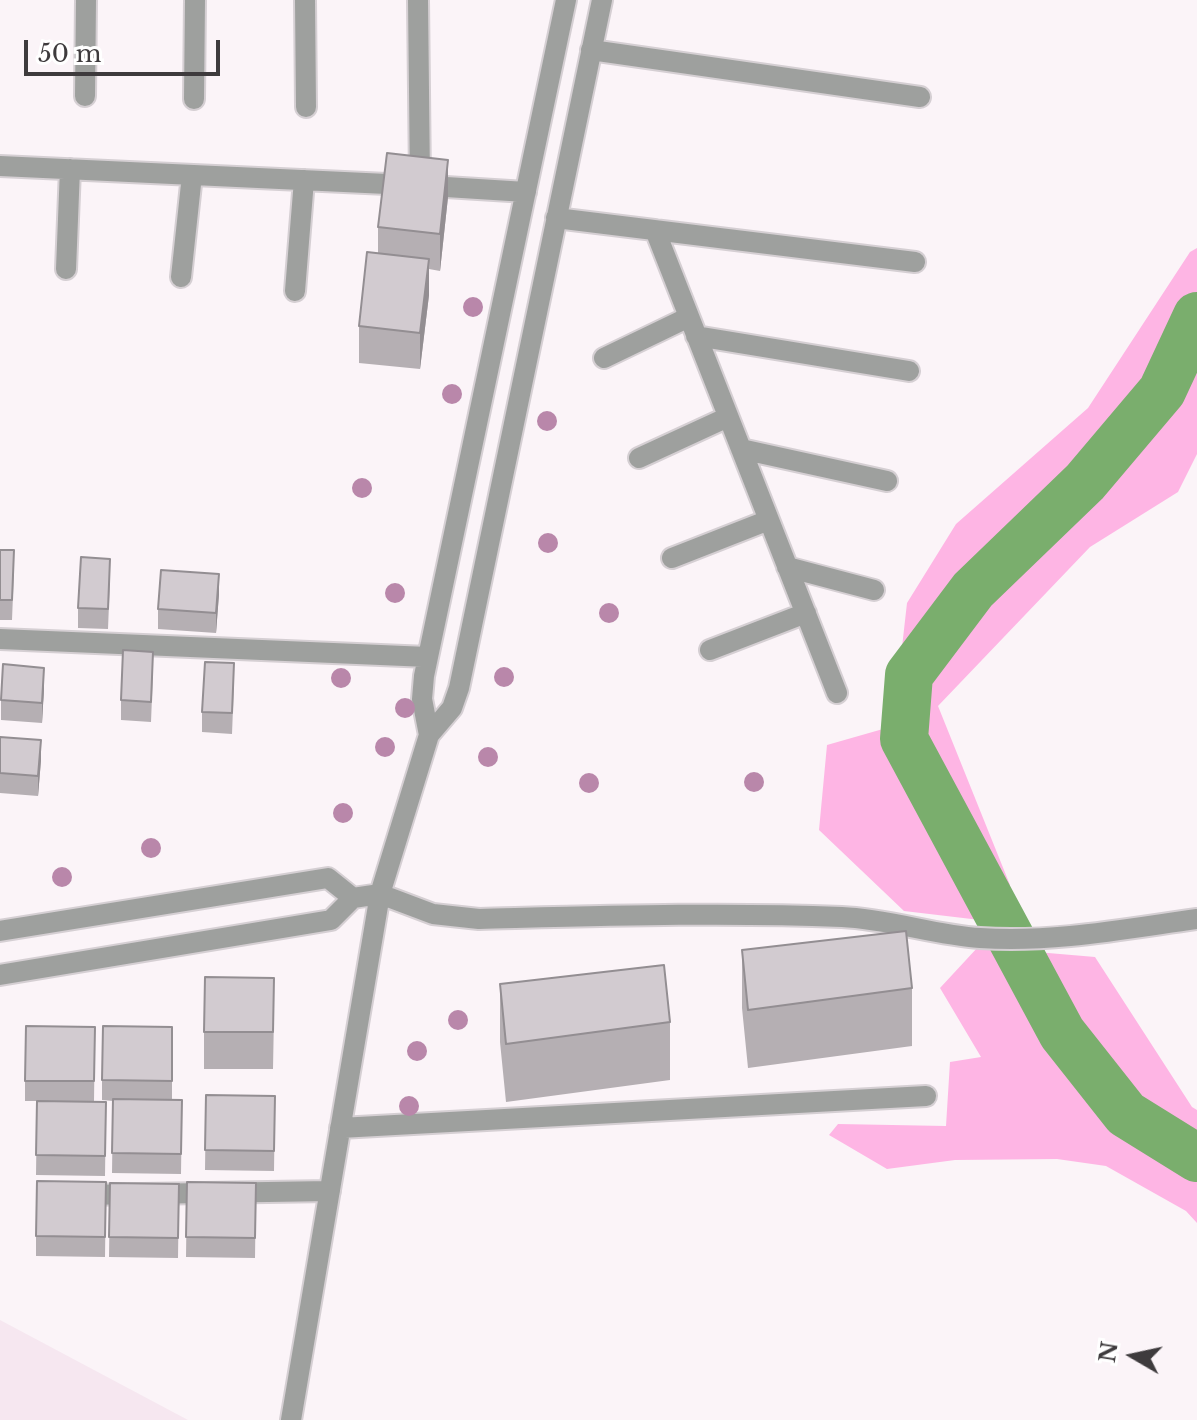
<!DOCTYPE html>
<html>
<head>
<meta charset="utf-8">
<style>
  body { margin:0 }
  #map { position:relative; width:1197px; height:1420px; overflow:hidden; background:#fbf4f8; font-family:"Libre Baskerville",serif }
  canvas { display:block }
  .north { position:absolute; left:1093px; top:1316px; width:80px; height:80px; -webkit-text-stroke:6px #fff; paint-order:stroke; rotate:279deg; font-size:22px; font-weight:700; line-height:32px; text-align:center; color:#3e3b3d }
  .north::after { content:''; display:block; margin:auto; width:28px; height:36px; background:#3e3b3d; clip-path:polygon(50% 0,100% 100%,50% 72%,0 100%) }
  .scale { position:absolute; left:24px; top:40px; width:196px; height:36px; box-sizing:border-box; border:4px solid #3e3b3d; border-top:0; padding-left:10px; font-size:24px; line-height:28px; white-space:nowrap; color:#3e3b3d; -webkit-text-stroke:6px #fff; paint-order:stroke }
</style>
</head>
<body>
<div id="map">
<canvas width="1197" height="1420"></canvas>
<div class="north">N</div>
<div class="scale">50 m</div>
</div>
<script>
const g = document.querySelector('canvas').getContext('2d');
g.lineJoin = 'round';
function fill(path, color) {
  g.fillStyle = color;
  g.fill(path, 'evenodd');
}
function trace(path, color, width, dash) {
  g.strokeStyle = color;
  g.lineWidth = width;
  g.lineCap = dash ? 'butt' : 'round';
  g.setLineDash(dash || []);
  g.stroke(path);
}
fill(new Path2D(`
  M 0,1320 L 188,1420 L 0,1420 Z`), '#f6e7f0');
fill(new Path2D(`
  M 1197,248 L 1197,454 L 1178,492 L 1090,547 L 938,706 L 1010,885 L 980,920 L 904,911 L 819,830 L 827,745 L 883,729 L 895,709 L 907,603 L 956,524 L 1088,408 L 1190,252 Z
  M 978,947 L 1095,957 L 1192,1107 L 1197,1110 L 1197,1223 L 1186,1211 L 1106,1166 L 1057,1159 L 955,1160 L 887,1169 L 829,1135 L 838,1124 L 946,1126 L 950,1062 L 981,1057 L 940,988 Z`), '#feb5e4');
trace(new Path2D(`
  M 1197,316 L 1162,391 L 1085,482 L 973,590 L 909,675 L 904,739 L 1062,1033 L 1126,1114 L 1197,1158`), '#7aae6d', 48);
const minor = new Path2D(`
  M 305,0 L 306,107
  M 418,0 L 420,181
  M 591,50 L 920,97
  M 85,96 L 86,0
  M 194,99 L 195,0
  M 0,166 L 430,186 L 526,192
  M 556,218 L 915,262
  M 655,230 L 837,693
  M 66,269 L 70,169
  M 181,277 L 192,175
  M 295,291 L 304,180
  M 696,336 L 909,371
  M 604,358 L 689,317
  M 741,449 L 887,481
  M 639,458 L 728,417
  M 672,558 L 769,520
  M 787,567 L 874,590
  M 0,639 L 428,657
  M 710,650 L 806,613
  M 429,735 L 422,699 L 424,676 L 566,0
  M 0,931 L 328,878 L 353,898
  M 0,975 L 331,920 L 353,898 L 380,894 L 433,914 L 479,919 C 600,916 721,912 842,917 C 889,919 934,935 980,938 C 1053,943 1125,929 1197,919
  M 340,1128 L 926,1096
  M 80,1195 L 330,1191
  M 291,1420 L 380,894 L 429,735 L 452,708 L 459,688 L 602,0`);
trace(minor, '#d5cfd3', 24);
trace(minor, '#9ea09e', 20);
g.fillStyle = '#b987aa';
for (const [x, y] of [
  [473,307],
  [452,394],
  [547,421],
  [362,488],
  [548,543],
  [395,593],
  [609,613],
  [504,677],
  [341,678],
  [405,708],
  [385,747],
  [488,757],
  [754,782],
  [589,783],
  [343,813],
  [151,848],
  [62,877],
  [458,1020],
  [417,1051],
  [409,1106]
]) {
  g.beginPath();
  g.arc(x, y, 10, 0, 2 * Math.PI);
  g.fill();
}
fill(new Path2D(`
  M 448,197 L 440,271 L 429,269 L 429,295 L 420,369 L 359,363 L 359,326 L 378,253 L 378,227 Z
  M 0,550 L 14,570 L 12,620 L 0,620 Z
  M 110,579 L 108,629 L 78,628 L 78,608 Z
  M 219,594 L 216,633 L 158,629 L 158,609 Z
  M 153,672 L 151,722 L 121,720 L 121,700 Z
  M 234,683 L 232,734 L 202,732 L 202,712 Z
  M 44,688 L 42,723 L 1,720 L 1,700 Z
  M 0,737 L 41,760 L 38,796 L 0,793 Z
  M 742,950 L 912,988 L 912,1046 L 748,1068 L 742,1008 Z
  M 500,984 L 670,1022 L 670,1080 L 506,1102 L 500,1042 Z
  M 274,1015 L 273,1069 L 204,1069 L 204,1032 Z
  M 95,1027 L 94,1101 L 106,1102 L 105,1176 L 36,1175 L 37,1101 L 25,1101 L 25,1081 Z
  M 172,1027 L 172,1100 L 182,1100 L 181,1174 L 112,1173 L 113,1101 L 102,1100 L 102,1080 Z
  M 206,1095 L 275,1096 L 274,1171 L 205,1170 Z
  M 106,1182 L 105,1257 L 36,1256 L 36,1236 Z
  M 187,1182 L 256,1183 L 255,1258 L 186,1257 Z
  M 110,1183 L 179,1184 L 178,1258 L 109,1257 Z`), '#b5afb3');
fill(new Path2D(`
  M 448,160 L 448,197 L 440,271 L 440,234 Z
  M 429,259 L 429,295 L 420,369 L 420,333 Z
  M 219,574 L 219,594 L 216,633 L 216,613 Z
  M 44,668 L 44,688 L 42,723 L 42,703 Z
  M 41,740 L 41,760 L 38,796 L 38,776 Z`), '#938e92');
const building = new Path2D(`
  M 387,153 L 448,160 L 440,234 L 378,227 Z
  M 367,252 L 429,259 L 420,333 L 359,326 Z
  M 0,550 L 14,550 L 12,600 L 0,600 Z
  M 81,557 L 110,559 L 108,609 L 78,608 Z
  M 161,570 L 219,574 L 216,613 L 158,609 Z
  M 123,650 L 153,652 L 151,702 L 121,700 Z
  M 205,662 L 234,663 L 232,713 L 202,712 Z
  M 3,664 L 44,668 L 42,703 L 1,700 Z
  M 0,737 L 41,740 L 38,776 L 0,773 Z
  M 906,931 L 912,988 L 748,1010 L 742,950 Z
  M 664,965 L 670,1022 L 506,1044 L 500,984 Z
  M 205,977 L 274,978 L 273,1032 L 204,1032 Z
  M 26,1026 L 95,1027 L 94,1081 L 25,1081 Z
  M 103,1026 L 172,1027 L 172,1081 L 102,1080 Z
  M 206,1095 L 275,1096 L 274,1151 L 205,1150 Z
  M 113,1099 L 182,1100 L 181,1154 L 112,1153 Z
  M 37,1101 L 106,1102 L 105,1156 L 36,1155 Z
  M 37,1181 L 106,1182 L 105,1237 L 36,1236 Z
  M 187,1182 L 256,1183 L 255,1238 L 186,1237 Z
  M 110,1183 L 179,1184 L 178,1238 L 109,1237 Z`);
fill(building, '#d2cbd0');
trace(building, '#938e92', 2);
</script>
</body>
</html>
